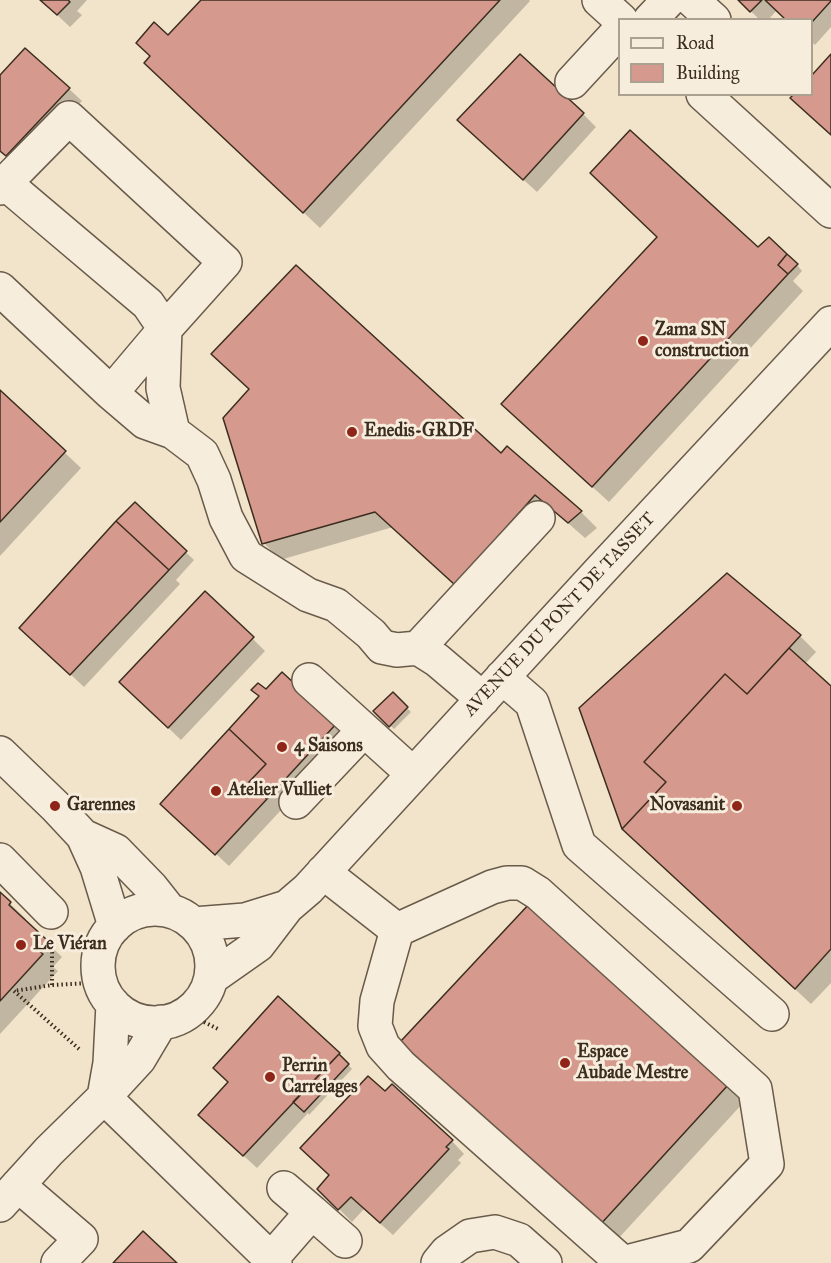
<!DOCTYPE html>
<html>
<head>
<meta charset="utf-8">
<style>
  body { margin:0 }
  #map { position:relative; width:831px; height:1263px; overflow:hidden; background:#f2e4ca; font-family:"IM FELL Great Primer",serif }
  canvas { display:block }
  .legend { position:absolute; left:618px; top:18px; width:195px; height:78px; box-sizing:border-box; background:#f7eddd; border:2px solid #aca091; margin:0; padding:8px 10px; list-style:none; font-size:18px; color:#3b2d1f }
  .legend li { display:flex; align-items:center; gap:12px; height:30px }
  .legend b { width:30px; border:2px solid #aca091 }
</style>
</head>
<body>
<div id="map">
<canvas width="831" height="1263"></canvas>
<ul class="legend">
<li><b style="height:8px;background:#f7eddd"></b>Road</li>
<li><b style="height:16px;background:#d6998d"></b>Building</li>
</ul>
</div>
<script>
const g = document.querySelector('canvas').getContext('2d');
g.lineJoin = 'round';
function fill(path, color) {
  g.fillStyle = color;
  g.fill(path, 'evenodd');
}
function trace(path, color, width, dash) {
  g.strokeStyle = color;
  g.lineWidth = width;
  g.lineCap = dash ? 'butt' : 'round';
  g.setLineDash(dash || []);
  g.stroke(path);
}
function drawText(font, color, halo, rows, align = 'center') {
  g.font = font + ' "IM FELL Great Primer",serif';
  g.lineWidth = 6;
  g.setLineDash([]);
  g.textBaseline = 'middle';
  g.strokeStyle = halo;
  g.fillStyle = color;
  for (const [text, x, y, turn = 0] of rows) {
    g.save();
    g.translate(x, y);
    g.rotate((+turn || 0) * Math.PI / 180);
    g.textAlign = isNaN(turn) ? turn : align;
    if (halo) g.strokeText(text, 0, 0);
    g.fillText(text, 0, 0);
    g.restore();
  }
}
fill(new Path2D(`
  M 41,0 L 87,0 L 77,11 L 82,15 L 70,27 Z
  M 203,0 L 529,0 L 530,1 L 320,228 L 162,79 L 168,37 Z
  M 739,0 L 831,0 L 831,27 L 815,45 L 812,42 L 812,20 L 777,10 L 768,20 L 760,20 Z
  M 0,77 L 69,89 L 82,101 L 19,168 L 0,150 Z
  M 583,114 L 596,127 L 537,192 L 472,133 Z
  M 758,249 L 797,265 L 802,271 L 793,281 L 803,291 L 609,502 L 519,420 Z
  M 0,392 L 81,468 L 0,556 Z
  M 501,456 L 581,512 L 597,528 L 585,538 L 552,509 L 472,600 L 393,527 L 280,560 L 264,543 Z
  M 135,504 L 194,560 L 176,580 L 180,584 L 84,687 L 34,640 Z
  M 800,636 L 816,652 L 805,664 L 831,688 L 831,983 L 811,1004 L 640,845 L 581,708 Z
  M 252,638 L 265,651 L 181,740 L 134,695 Z
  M 282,674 L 349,737 L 229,866 L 175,816 L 266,691 Z
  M 393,694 L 411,712 L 394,729 L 375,711 Z
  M 0,894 L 26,919 L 25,921 L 62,957 L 53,967 L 58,971 L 0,1034 Z
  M 339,1054 L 352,1069 L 309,1115 L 308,1113 L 257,1168 L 212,1127 L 229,1082 Z
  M 419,1058 L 728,1086 L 744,1102 L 616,1241 Z
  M 452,1141 L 464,1154 L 458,1160 L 461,1163 L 393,1235 L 364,1209 L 352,1222 L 319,1189 L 330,1176 Z`), '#0003');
const building = new Path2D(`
  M 40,0 L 68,0 L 70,2 L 57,15 Z
  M 201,0 L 500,0 L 303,213 L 144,63 L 150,56 L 136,43 L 154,22 L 168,35 Z
  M 738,0 L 762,0 L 750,12 Z
  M 765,0 L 831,0 L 831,1 L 812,22 L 812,20 L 786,20 Z
  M 25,48 L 70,88 L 6,156 L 0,151 L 0,75 Z
  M 520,54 L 584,113 L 523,180 L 457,120 Z
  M 831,54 L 831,135 L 790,98 L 794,94 L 812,94 L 812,75 Z
  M 630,130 L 758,247 L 769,237 L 787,254 L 778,265 L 788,274 L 592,487 L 501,404 L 657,237 L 590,173 Z
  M 787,254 L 798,264 L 788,274 L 778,265 Z
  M 296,265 L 501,453 L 507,446 L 582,511 L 568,523 L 535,495 L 455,585 L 375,512 L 262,544 L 223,418 L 249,389 L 211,354 Z
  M 0,390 L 66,451 L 0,522 Z
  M 135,502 L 187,551 L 169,570 L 116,521 Z
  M 116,521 L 169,570 L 70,675 L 19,628 Z
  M 727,573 L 801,635 L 747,694 L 725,674 L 644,762 L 666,782 L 622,829 L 579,708 Z
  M 205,591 L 254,637 L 168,728 L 119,682 Z
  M 789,648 L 831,686 L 831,949 L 795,989 L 622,829 L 666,782 L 644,762 L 725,674 L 747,694 Z
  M 282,672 L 337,723 L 267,799 L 249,782 L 266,764 L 229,729 L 259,696 L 251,690 L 258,683 L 266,689 Z
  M 393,692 L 408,707 L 389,727 L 373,711 Z
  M 229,729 L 266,764 L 249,782 L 267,799 L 215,855 L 160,804 Z
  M 0,892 L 11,902 L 9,905 L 47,940 L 38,950 L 43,954 L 0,1001 Z
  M 531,902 L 729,1084 L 599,1226 L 400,1042 Z
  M 278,996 L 340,1053 L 243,1156 L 198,1115 L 228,1082 L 213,1068 Z
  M 339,1054 L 349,1064 L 304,1112 L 293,1102 Z
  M 368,1076 L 385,1091 L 392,1084 L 453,1140 L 446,1147 L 449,1149 L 380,1223 L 351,1197 L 338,1210 L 317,1189 L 329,1175 L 300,1148 Z
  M 143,1231 L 177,1263 L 113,1263 Z`);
fill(building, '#d6998d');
trace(building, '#3b2d1f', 1.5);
const minor = new Path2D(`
  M 599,0 L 621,20
  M 692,0 L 714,20
  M 650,20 L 669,0
  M 572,82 L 620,30
  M 703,94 L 831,211
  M 0,188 L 5,183 L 148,304 L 165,329 L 163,388 L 173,432
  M 0,289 L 111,393 L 165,329 L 225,262 L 69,118 L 5,183
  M 111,393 L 145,422 L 173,432 L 202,454 L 214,480 L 226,518 L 246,556 L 308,595 L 336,605 L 371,634 L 382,647 L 397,650 L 418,648 L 437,660 L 483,699
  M 418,648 L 538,518
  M 502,677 L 532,703 L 579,845 L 772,1014
  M 309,680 L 413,774
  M 0,753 L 55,806 L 83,836 L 97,867 L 115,926
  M 296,802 L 364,730
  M 83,836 L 116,851 L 151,887 L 170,911
  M 0,860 L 51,912
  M 323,872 L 397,930
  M 507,883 L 522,883 L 538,893 L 755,1089 L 767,1164 L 689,1246 L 623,1263 L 401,1066 L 383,1046 L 375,1026 L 377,1001 L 397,930 L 492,887 Z
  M98 966a57 57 0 1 1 114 0a57 57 0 1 1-114 0Z
  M 194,924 L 245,920 L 287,907
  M 211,978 L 258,945 L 287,907 L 308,889 L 600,571 L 831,323
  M 104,1097 L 275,1263
  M 104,1097 L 110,1063 L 113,1004
  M 18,1185 L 81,1239 L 58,1263
  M 284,1188 L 312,1212
  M 0,1205 L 49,1151 L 104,1097 L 139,1059 L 161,1022
  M 271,1259 L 312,1212 L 345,1241
  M 438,1263 L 447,1252 L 470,1236 L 495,1232 L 519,1240 L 545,1263`);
trace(minor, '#695b4a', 36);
trace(new Path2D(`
  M 52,943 L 52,985
  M 192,1016 L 218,1029
  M 79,1049 L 14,991 L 52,985 L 88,983`), '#3b2d1f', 4, [1.5, 3]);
trace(minor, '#f7eddd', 33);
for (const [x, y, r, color] of [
  [643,341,6,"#8f2418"],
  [352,432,6,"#8f2418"],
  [282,747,6,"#8f2418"],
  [216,791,6,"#8f2418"],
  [55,806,6,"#8f2418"],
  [737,806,6,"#8f2418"],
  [21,945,6,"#8f2418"],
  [565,1063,6,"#8f2418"],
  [270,1077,6,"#8f2418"]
]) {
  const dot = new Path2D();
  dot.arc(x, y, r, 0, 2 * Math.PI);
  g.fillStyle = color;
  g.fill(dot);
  trace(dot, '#f7eddd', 2);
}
drawText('bold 18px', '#3b2d1f', '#f7eddd', [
  ["Zama SN",655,331],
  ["construction",655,352],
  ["Enedis-GRDF",364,432],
  ["4 Saisons",294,747],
  ["Atelier Vulliet",228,791],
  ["Garennes",67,806],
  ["Novasanit",725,806,"right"],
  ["Le Viéran",33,945],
  ["Espace",577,1053],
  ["Aubade Mestre",577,1074],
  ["Perrin",282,1067],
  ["Carrelages",282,1088]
], 'left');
drawText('18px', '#3b2d1f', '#f7eddd', [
  ["AVENUE DU PONT DE TASSET",560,615,-47]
]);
</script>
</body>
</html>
